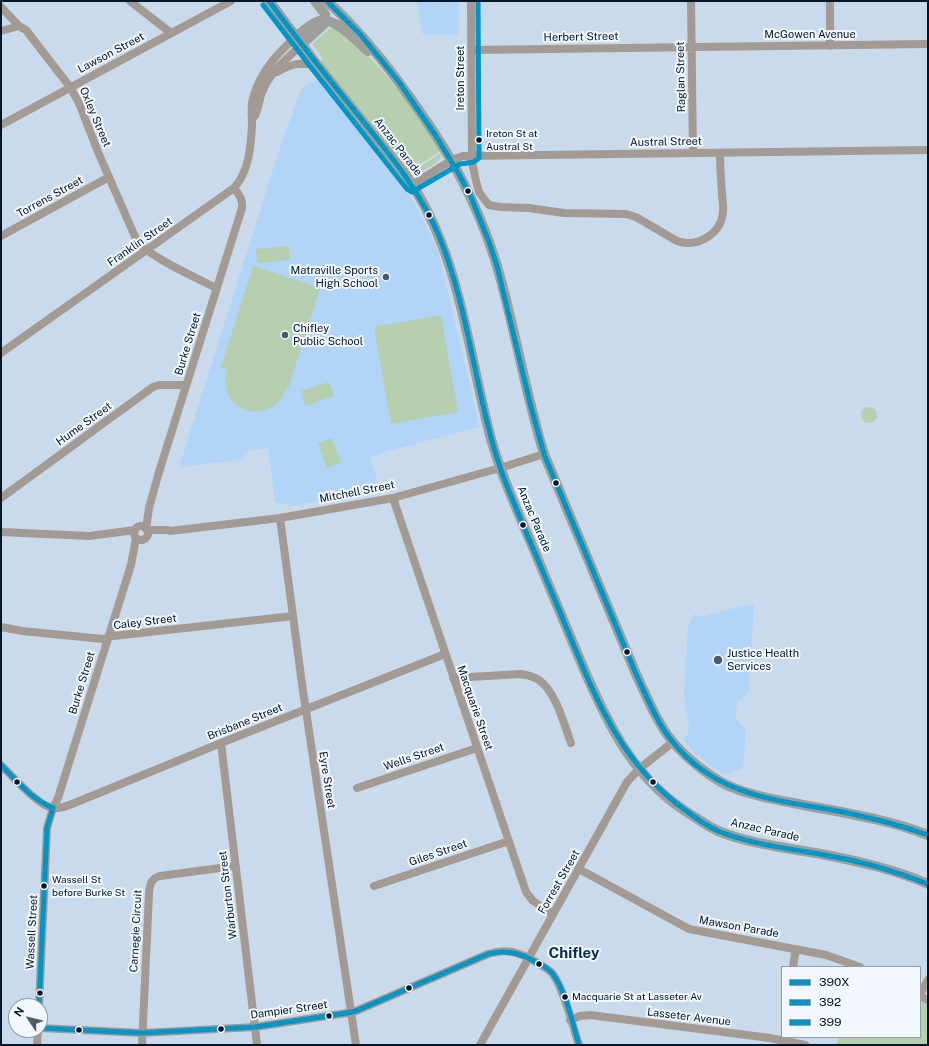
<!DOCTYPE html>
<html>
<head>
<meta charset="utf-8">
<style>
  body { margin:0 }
  #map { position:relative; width:929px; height:1046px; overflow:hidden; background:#c9daec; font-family:"Public Sans",sans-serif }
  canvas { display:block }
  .frame { position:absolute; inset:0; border:2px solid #021529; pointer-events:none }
  .legend { position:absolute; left:781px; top:966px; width:140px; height:72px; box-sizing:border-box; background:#f3f8fe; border:1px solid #939da9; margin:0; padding:5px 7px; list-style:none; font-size:12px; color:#021529 }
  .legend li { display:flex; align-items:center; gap:8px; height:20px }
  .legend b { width:20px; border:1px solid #939da9 }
  .north { position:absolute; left:8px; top:998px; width:40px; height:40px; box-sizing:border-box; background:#f3f8fe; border:1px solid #939da9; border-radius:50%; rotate:305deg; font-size:11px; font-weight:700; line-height:16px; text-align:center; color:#021529 }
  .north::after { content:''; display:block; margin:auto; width:14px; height:18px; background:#485a6d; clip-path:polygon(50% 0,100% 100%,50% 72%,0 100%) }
</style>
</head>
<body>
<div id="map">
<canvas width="929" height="1046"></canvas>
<div class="frame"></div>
<ul class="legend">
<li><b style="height:5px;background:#0095c7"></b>390X</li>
<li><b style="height:5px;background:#0095c7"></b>392</li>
<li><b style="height:5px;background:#0095c7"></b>399</li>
</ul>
<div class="north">N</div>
</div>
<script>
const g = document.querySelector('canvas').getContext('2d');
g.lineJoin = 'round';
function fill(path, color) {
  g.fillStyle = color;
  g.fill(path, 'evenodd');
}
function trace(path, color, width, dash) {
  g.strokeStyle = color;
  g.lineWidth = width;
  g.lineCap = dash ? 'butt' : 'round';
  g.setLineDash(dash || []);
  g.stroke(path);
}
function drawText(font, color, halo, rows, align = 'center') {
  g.font = font + ' "Public Sans",sans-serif';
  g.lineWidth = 4;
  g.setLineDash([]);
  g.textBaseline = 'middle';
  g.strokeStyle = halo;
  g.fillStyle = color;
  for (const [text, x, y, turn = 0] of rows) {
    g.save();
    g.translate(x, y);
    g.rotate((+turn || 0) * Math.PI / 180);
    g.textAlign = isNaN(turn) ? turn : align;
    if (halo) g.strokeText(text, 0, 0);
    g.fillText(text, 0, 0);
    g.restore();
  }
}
fill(new Path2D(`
  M 417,1 L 459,1 L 458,35 L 423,35 Z
  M 319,80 L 392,168 L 412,199 L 426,225 L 438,251 L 480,427 L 388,451 L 370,458 L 380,489 L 371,492 L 290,506 L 275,502 L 268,448 L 250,450 L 241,460 L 179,467 L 279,151 L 302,87 Z
  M 745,605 L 754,605 L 749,692 L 740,700 L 737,700 L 736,719 L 746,729 L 743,768 L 724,775 L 693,752 L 684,740 L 688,733 L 689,725 L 684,697 L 688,627 L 694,614 L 701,617 Z`), '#b2d4f6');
fill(new Path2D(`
  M 333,26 L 353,41 L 381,69 L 415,111 L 441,151 L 408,171 L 321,65 C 325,58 316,50 312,44 Z
  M 442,153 C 441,164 424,169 416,174 L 410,173 Z
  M 289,246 L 290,260 L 257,263 L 256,249 Z
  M 253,266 L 320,288 L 288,389 L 286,389 C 272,429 215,412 227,370 L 221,368 Z
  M 441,315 L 458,412 L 391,424 L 374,327 Z
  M 329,382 L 334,396 L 305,406 L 301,391 Z
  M861 415a8 8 0 1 1 16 0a8 8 0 1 1-16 0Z
  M 332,438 L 341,463 L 327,468 L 318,443 Z
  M 920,996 L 928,1000 L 928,1045 L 836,1045 L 838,1037 L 920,1037 Z`), '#b5cfaf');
trace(new Path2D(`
  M 130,1 L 171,33
  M 471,1 L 472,162 L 476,181 L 479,192 L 484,199 L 489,205 L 500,207 L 529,208 L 564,213 L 626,214 L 636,217 L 677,241 C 698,248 721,234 723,212 C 724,206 722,199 722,193 C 721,180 720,166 720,153
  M 691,1 L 693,153
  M 1,7 L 19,26 L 26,30 L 70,87 L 79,103 L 98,152 L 137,241 C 151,258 195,277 216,288
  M 1,31 L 19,26
  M 830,46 L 830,1
  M 472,50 L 928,44
  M 277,72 C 293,63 300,62 318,66
  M 255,116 C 259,108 259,98 263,90 C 271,71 287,59 301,45
  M 1,125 L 231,1
  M 412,185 L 452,160 L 463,156 L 928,150
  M 1,236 L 109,177
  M 1,353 L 234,188 C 249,172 251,146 252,124 C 252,117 251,110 252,103 C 257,76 275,55 296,37
  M 1,498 L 153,387 L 159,385 L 186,385
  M 393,498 L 526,892 L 533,901 L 553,914
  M 280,518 L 302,684 L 356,1045
  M134 533a7 7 0 1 1 14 0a7 7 0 1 1-14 0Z
  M 146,529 L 149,508 L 159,472 L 242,208 C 243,199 239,195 234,188
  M 147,530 L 167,530 L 170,531 L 280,518 L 393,498 L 500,468 L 544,454
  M 1,532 L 89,536 L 135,530
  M 1,627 L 22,631 L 103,639 L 113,636 L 293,616
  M 453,678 L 521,674 C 527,675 533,676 539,680 C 556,692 564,724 571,743
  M 221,743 L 257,1045
  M 1,765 C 12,776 38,806 53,808 C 61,809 70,805 77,802 L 221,743 L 445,654
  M 357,788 L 477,748
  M 579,869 L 689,929 L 826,955 L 860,967
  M 374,886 L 509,841
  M 793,967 L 796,949
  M 920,994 L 928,980
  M 920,996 L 928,1000
  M 39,1006 L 47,828 L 53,808 L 58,798 L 131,565 L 136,538
  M 570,1020 L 580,1016 L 590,1015 L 770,1038 L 805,1045
  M 40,1028 L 142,1033 L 255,1027 L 347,1013 L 356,1011 L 488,954 C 504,949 514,951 529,958 C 536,962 546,967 552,973 C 563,986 573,1027 579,1045
  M 37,1045 L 38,1030
  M 142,1045 L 149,894 C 150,885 150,879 160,876 L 235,866
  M 480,1045 L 627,782 L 639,769 L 673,742`), '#a29a93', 8);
trace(new Path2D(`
  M 269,1 L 318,66 L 405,174 C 461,253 467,349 491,439 C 504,485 526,529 544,574 C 557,605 570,636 583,667 C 609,727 635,781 693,816 C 701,821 709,827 718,831 C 750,844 787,848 821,854 C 857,861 894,869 928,884
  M 327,1 C 358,29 384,61 408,95 C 448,150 477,200 497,266 C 515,328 525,392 544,454 L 636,674 C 647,697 656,721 672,741 C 686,758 714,781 734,788 C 753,796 773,799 793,803 C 838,812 885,818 928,835
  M 296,37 C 302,32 310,24 319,21 C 335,16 357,42 368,51
  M 301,45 L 325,23 L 325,14 L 315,1`), '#9e9e9a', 10);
trace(new Path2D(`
  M 269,1 C 296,37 323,72 351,106 C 384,148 418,186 439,236 C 470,312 475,396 502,473 C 519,518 539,561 557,605 C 590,683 615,762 688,812 C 697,819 707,826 718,831 C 750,844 785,848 819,854 C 856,860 893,870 928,884
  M 327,1 L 360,34 L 399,82 L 436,136 L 460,176 L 471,197 L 489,242 L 497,266 L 531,407 L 544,454 L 636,674 C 647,697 656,721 672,741 C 716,797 778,800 843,812 C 872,818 900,825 928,835`), '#0095c7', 5);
trace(new Path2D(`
  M 1,765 C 17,781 31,799 53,808
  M 39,1006 L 47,828 L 53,808
  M 40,1028 L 142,1033 L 255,1027 L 347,1013 L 356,1011 L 488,954 C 504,950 518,952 532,960 C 539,964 547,967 552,973 C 566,990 573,1025 579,1045`), '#0095c7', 5);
trace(new Path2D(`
  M 263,5 L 313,70 L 407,189 L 412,192 L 460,164 L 474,162 L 479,158 L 478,1`), '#0095c7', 5);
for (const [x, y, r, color] of [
  [479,140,3.5,"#021529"],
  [468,191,3.5,"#021529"],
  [429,215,3.5,"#021529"],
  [386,277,4,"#485a6d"],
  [285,335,4,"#485a6d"],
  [556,483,3.5,"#021529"],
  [523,525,3.5,"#021529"],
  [627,652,3.5,"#021529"],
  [718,660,5,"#485a6d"],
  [17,782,3.5,"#021529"],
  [653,782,3.5,"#021529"],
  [44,886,3.5,"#021529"],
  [539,964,3.5,"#021529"],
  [409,988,3.5,"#021529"],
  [40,993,3.5,"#021529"],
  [565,997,3.5,"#021529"],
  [329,1016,3.5,"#021529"],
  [221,1029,3.5,"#021529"],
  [79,1030,3.5,"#021529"]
]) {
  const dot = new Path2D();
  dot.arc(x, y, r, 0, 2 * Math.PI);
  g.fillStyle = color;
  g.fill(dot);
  trace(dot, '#f3f8fe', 1.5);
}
drawText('10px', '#021529', '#f3f8fe', [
  ["Ireton St at",486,134],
  ["Austral St",486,147],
  ["Wassell St",52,880],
  ["before Burke St",52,893],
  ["Macquarie St at Lasseter Av",572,997]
], 'left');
drawText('11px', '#021529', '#f3f8fe', [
  ["McGowen Avenue",810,35],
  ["Herbert Street",581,37,-1],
  ["Lawson Street",111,53,-28],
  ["Raglan Street",681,77,-91],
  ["Ireton Street",461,78,-90],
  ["Oxley Street",95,117,67],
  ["Austral Street",666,142,-1],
  ["Anzac Parade",398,147,52],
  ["Torrens Street",50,197,-29],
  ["Franklin Street",140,242,-35],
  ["Burke Street",188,344,-73],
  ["Hume Street",84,424,-36],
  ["Mitchell Street",357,492,-11],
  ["Anzac Parade",534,519,67],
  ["Caley Street",145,622,-7],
  ["Burke Street",82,683,-73],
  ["Macquarie Street",475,708,71],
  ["Brisbane Street",245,722,-22],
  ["Wells Street",414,757,-19],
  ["Eyre Street",327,780,81],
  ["Anzac Parade",765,830,13],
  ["Giles Street",438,853,-19],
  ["Forrest Street",559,882,-60],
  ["Warburton Street",228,895,-97],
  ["Mawson Parade",739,927,10],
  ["Carnegie Circuit",136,931,-87],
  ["Wassell Street",32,932,-87],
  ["Dampier Street",289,1010,-8],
  ["Lasseter Avenue",689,1017,7]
]);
drawText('11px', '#021529', '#f3f8fe', [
  ["Matraville Sports",378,271,"right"],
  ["High School",378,284,"right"],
  ["Chifley",293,329],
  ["Public School",293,342],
  ["Justice Health",727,654],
  ["Services",727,667]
], 'left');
drawText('bold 15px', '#032d4f', '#f3f8fe', [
  ["Chifley",574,953]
]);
</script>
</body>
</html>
